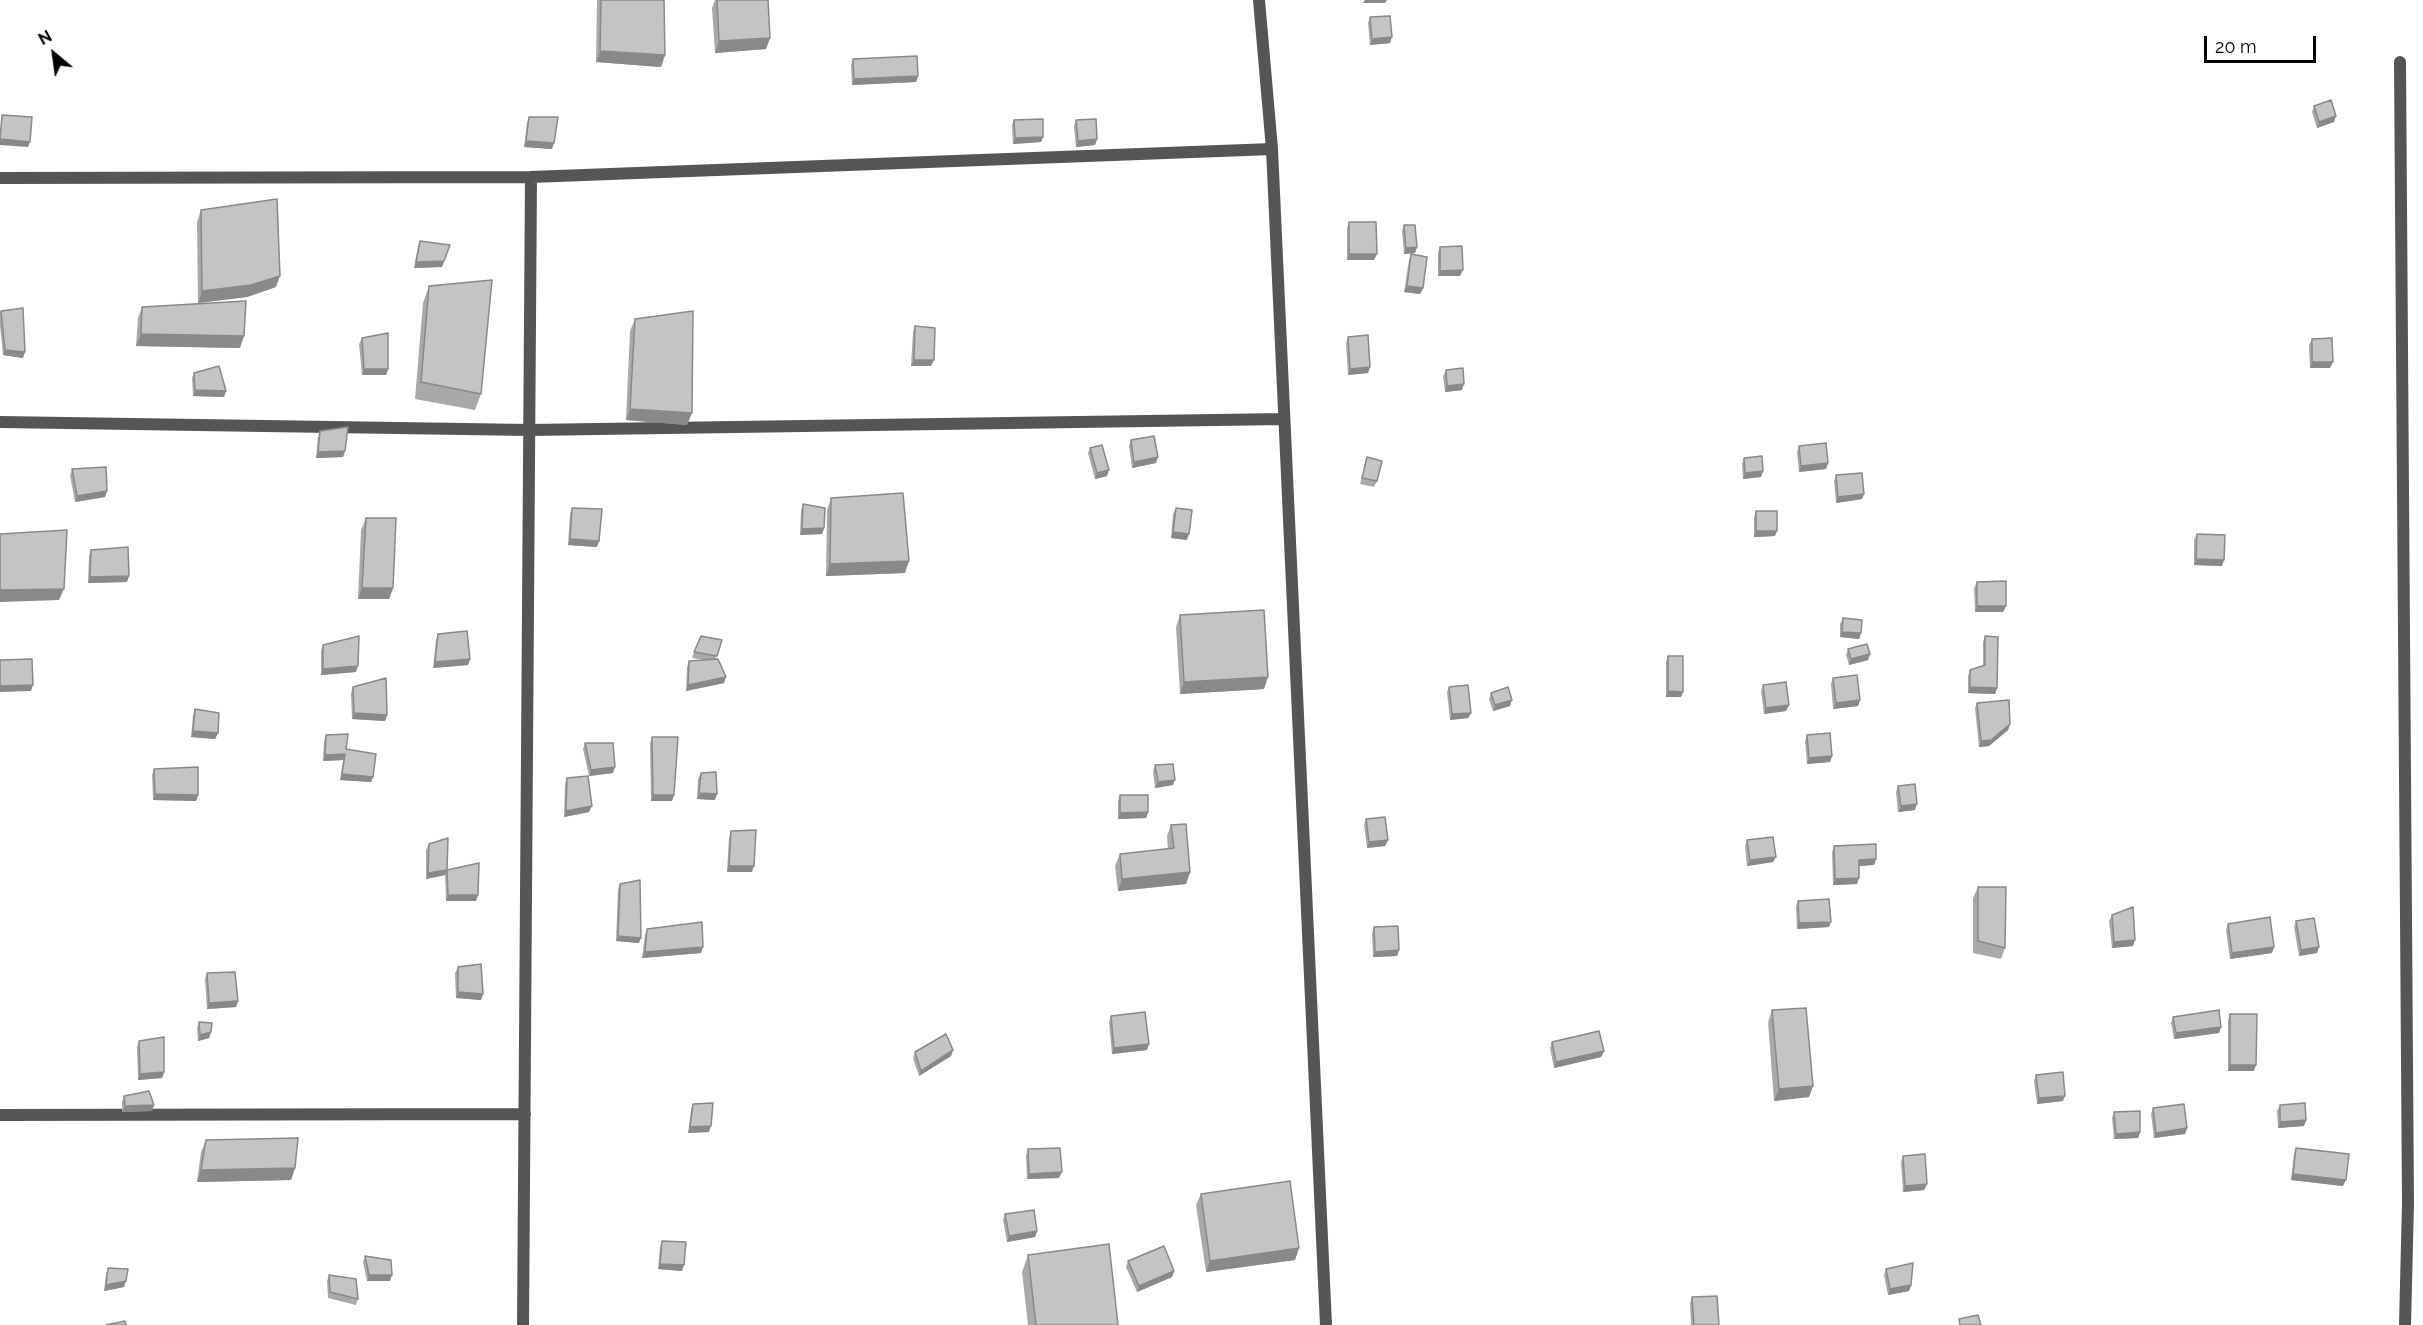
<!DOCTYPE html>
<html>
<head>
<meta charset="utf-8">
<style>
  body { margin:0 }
  #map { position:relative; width:2423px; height:1325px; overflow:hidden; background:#fff; font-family:Raleway,sans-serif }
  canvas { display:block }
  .north { position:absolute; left:24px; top:24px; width:60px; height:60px; -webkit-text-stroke:4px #fff; paint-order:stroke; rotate:331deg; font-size:16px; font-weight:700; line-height:24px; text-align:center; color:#000 }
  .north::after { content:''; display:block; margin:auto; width:21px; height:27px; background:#000; clip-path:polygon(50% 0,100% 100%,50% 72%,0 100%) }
  .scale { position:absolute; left:2204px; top:36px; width:112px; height:27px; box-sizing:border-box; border:3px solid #000; border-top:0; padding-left:8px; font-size:18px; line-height:21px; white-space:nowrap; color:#000; -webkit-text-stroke:4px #fff; paint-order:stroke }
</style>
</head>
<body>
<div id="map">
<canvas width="2423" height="1325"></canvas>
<div class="north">N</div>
<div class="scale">20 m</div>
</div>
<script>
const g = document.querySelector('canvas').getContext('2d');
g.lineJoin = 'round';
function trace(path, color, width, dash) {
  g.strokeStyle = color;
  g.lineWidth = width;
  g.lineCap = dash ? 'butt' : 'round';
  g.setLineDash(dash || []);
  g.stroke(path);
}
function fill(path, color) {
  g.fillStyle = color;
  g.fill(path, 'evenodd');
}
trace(new Path2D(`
  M 1259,0 L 1272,149 L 1326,1325
  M 2400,62 L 2408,1203 L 2405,1325
  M 531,177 L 1272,149
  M 0,178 L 531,177 L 523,1325
  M 0,422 L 529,430 L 1284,419
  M 0,1115 L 525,1114`), '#555', 12);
fill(new Path2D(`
  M 597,0 L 664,0 L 665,55 L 661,67 L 596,62 Z
  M 715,0 L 768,0 L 770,38 L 766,49 L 715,53 L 712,8 Z
  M 1370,17 L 1390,43 L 1370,45 L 1368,23 Z
  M 853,59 L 918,76 L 916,82 L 852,85 L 851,65 Z
  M 2314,106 L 2334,122 L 2317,128 L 2312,112 Z
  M 529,117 L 552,149 L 524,147 L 527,123 Z
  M 1014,120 L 1043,137 L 1041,142 L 1013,144 L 1012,125 Z
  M 1076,120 L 1097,139 L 1095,145 L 1076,147 L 1074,126 Z
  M 201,210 L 276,287 L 247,297 L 198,303 L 197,222 Z
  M 1349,222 L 1374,260 L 1347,260 L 1347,228 Z
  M 1404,225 L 1417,247 L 1415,253 L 1404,254 L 1402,231 Z
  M 420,241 L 450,245 L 442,267 L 414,268 L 418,247 Z
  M 1440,247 L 1460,276 L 1438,276 L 1438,252 Z
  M 1411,254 L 1423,288 L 1420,294 L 1404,292 L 1409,260 Z
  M 429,286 L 481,394 L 475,410 L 415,399 L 423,303 Z
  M 142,307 L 240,348 L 136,346 L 138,318 Z
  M 1,311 L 23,358 L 3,355 L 0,326 L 0,314 Z
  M 635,319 L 687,425 L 626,420 L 630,331 Z
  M 915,326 L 931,366 L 911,366 L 913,332 Z
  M 1348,337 L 1370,367 L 1368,373 L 1348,375 L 1346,343 Z
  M 362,338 L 388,369 L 386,375 L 362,375 L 359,344 Z
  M 2312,339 L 2330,368 L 2310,368 L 2309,345 Z
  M 1446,370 L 1462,390 L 1445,392 L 1443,376 Z
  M 194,373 L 226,391 L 224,397 L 193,396 L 192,378 Z
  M 320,431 L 345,451 L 343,457 L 316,458 L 318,437 Z
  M 1131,440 L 1156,463 L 1132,468 L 1129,446 Z
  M 1799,446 L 1828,463 L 1826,469 L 1799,472 L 1797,452 Z
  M 1090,448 L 1107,476 L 1095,479 L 1088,453 Z
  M 1367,457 L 1377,481 L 1374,487 L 1360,484 Z
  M 1744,458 L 1763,471 L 1761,477 L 1743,479 L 1742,464 Z
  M 72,469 L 107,491 L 105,497 L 75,502 L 70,475 Z
  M 1836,475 L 1864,494 L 1862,499 L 1836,503 L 1834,481 Z
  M 831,498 L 905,573 L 826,576 L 827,510 Z
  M 803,504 L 824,528 L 822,534 L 800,535 L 801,510 Z
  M 572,508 L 597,547 L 568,545 L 570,514 Z
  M 1176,508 L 1187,540 L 1171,538 L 1173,514 Z
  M 1756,511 L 1775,536 L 1754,537 L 1754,517 Z
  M 366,518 L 393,588 L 389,599 L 358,599 L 361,530 Z
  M 2197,534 L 2222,566 L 2194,565 L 2194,540 Z
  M 91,550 L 127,582 L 88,583 L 89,556 Z
  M 1977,582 L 2006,606 L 2003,612 L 1975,612 L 1974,588 Z
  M 1180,615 L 1264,689 L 1180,694 L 1176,627 Z
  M 1843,618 L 1861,633 L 1859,639 L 1840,637 L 1840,624 Z
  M 438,634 L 470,659 L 468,665 L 433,668 L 436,640 Z
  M 1985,636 L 1997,688 L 1995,694 L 1968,693 L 1968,676 L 1970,670 L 1983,666 L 1983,642 Z
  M 722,640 L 715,660 L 724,683 L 686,691 L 687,667 L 689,661 L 704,660 L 692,658 L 694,652 Z
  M 323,645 L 356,672 L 321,675 L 321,651 Z
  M 1848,649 L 1870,654 L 1868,660 L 1849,665 L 1846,655 Z
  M 1668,656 L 1681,697 L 1666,697 L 1666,662 Z
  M 1833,678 L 1860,700 L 1858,706 L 1833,709 L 1831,684 Z
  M 1763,685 L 1789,705 L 1786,711 L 1764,714 L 1761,691 Z
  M 353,687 L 387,715 L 385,721 L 352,719 L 351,693 Z
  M 1449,687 L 1471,713 L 1468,718 L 1450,720 L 1447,692 Z
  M 1491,693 L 1510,706 L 1493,711 L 1489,699 Z
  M 1977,703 L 2010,724 L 2008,730 L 1989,746 L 1979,747 L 1975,708 Z
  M 195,709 L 218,733 L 215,739 L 191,737 L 193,715 Z
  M 326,735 L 346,749 L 373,777 L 371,782 L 340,780 L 343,760 L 323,761 L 324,741 Z
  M 1807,735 L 1832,756 L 1830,762 L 1807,764 L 1805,741 Z
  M 652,737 L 672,801 L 651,801 L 650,743 Z
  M 585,743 L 613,773 L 589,776 L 583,749 Z
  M 1155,765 L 1173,785 L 1155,788 L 1153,771 Z
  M 154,769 L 198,795 L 196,801 L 153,800 L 152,775 Z
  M 701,773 L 715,800 L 697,799 L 698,779 Z
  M 567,778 L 589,812 L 564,817 L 565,784 Z
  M 1898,786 L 1915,810 L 1898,812 L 1896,792 Z
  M 1120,795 L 1148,812 L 1146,818 L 1118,819 L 1118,801 Z
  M 1366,819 L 1388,840 L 1385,846 L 1367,848 L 1364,825 Z
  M 1171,825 L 1190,872 L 1186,884 L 1118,891 L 1115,866 L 1120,854 L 1168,849 L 1167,836 Z
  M 731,831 L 752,872 L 727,872 L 729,837 Z
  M 1747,840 L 1776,857 L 1773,862 L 1747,866 L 1745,846 Z
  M 429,844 L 447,870 L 478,895 L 476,901 L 446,901 L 445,875 L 426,879 L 426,850 Z
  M 1834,846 L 1876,859 L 1874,865 L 1859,866 L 1857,884 L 1833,885 L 1832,852 Z
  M 620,884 L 639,943 L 616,941 L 618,889 Z
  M 1978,887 L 2005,948 L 2001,959 L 1973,953 L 1973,898 Z
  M 1798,901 L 1829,927 L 1797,929 L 1796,907 Z
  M 2112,915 L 2133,946 L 2112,948 L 2109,921 Z
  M 2296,921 L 2319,947 L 2317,953 L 2299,956 L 2294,927 Z
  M 2228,924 L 2274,947 L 2272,953 L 2230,959 L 2226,930 Z
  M 1374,927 L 1399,950 L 1397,956 L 1373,957 L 1372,933 Z
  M 647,929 L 701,953 L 642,958 L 645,935 Z
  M 458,967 L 483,994 L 481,1000 L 456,998 L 455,973 Z
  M 207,973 L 238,1001 L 236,1007 L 207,1009 L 205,979 Z
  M 1772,1010 L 1813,1086 L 1809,1097 L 1774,1101 L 1768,1022 Z
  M 2230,1014 L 2254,1071 L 2228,1071 L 2228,1020 Z
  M 1111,1016 L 1149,1044 L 1147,1050 L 1112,1054 L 1109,1022 Z
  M 2173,1017 L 2221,1027 L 2219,1033 L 2174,1039 L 2171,1023 Z
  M 199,1022 L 211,1032 L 209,1038 L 198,1041 L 197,1028 Z
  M 139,1041 L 164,1072 L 162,1078 L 138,1080 L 137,1047 Z
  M 1552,1042 L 1604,1051 L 1601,1057 L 1554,1068 L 1550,1048 Z
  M 953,1050 L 951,1056 L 919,1076 L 913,1058 L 915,1052 Z
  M 2036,1075 L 2063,1101 L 2037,1104 L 2034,1081 Z
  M 124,1096 L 154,1105 L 152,1111 L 122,1112 L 122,1102 Z
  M 693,1104 L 709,1132 L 688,1133 L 691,1110 Z
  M 2280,1105 L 2306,1120 L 2304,1126 L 2278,1128 L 2277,1111 Z
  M 2153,1108 L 2187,1128 L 2185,1134 L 2154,1138 L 2151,1114 Z
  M 2114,1112 L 2140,1132 L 2138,1138 L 2114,1139 L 2112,1118 Z
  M 206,1140 L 295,1168 L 291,1180 L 197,1182 L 201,1152 Z
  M 2296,1148 L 2343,1186 L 2291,1180 L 2294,1154 Z
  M 1028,1149 L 1059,1178 L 1027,1179 L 1026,1155 Z
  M 1903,1156 L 1927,1184 L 1924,1190 L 1903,1192 L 1901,1162 Z
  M 1201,1194 L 1299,1248 L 1295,1260 L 1206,1272 L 1196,1205 Z
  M 1005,1214 L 1037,1231 L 1035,1237 L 1007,1242 L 1003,1220 Z
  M 662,1241 L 682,1271 L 658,1269 L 660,1247 Z
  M 1028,1255 L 1118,1325 L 1028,1325 L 1022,1272 Z
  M 365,1256 L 390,1281 L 367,1281 L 363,1262 Z
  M 1128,1261 L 1174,1271 L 1172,1277 L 1137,1292 L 1126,1267 Z
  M 108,1268 L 124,1287 L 104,1291 L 106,1274 Z
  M 1886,1269 L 1911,1285 L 1909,1291 L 1888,1295 L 1884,1275 Z
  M 329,1275 L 358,1299 L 356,1305 L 328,1298 L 327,1281 Z
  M 1692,1297 L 1719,1325 L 1691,1325 L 1690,1303 Z`), '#a9a9a9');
fill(new Path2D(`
  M 1365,0 L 1387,0 L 1385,3 L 1363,3 Z
  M 1392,37 L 1390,43 L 1370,45 L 1372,39 Z
  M 770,38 L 766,49 L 715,53 L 719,41 Z
  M 600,51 L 665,55 L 661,67 L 596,62 Z
  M 918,76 L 916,82 L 852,85 L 854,79 Z
  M 2336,116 L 2334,122 L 2317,128 L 2319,122 Z
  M 1043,137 L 1041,142 L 1013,144 L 1015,138 Z
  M 0,139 L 30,142 L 28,147 L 0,145 Z
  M 1097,139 L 1095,145 L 1076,147 L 1078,141 Z
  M 526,141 L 554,143 L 552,149 L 524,147 Z
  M 1417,247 L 1415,253 L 1404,254 L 1406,248 Z
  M 1349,254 L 1377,254 L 1374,260 L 1347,260 Z
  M 444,261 L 442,267 L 414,268 L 416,262 Z
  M 1463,270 L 1460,276 L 1438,276 L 1440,271 Z
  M 280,276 L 276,287 L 247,297 L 198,303 L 202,291 Z
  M 1407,286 L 1423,288 L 1420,294 L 1404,292 Z
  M 141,334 L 244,336 L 240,348 L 136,346 Z
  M 5,350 L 25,352 L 23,358 L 3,355 Z
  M 914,360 L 934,360 L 931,366 L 911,366 Z
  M 2312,362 L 2333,362 L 2330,368 L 2310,368 Z
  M 1370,367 L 1368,373 L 1348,375 L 1350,369 Z
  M 364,369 L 388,369 L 386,375 L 362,375 Z
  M 1464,384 L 1462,390 L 1445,392 L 1447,386 Z
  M 195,390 L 226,391 L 224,397 L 193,396 Z
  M 630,409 L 692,413 L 687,425 L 626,420 Z
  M 345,451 L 343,457 L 316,458 L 318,452 Z
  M 1158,457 L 1156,463 L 1132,468 L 1134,462 Z
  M 1828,463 L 1826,469 L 1799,472 L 1801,466 Z
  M 1109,470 L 1107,476 L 1095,479 L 1097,473 Z
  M 1763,471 L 1761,477 L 1743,479 L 1745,473 Z
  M 107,491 L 105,497 L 75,502 L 77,496 Z
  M 1864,494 L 1862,499 L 1836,503 L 1838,497 Z
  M 824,528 L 822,534 L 800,535 L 802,529 Z
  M 1756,531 L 1777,531 L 1775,536 L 1754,537 Z
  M 1173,532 L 1189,534 L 1187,540 L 1171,538 Z
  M 570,539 L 599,541 L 597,547 L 568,545 Z
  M 2196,559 L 2224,560 L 2222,566 L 2194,565 Z
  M 909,561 L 905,573 L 826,576 L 830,564 Z
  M 129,576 L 127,582 L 88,583 L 90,577 Z
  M 362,588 L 393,588 L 389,599 L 358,599 Z
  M 64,589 L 59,600 L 0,602 L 0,590 Z
  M 1977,606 L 2006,606 L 2003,612 L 1975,612 Z
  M 1842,632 L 1861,633 L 1859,639 L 1840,637 Z
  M 1870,654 L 1868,660 L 1849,665 L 1851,659 Z
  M 470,659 L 468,665 L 433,668 L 435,662 Z
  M 358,666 L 356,672 L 321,675 L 323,669 Z
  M 726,677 L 724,683 L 686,691 L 688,685 Z
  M 1268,677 L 1264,689 L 1180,694 L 1184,682 Z
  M 33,685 L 31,691 L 0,692 L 0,686 Z
  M 1970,687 L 1997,688 L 1995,694 L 1968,693 Z
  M 1668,691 L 1683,692 L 1681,697 L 1666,697 Z
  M 1512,700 L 1510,706 L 1493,711 L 1495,705 Z
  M 1860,700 L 1858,706 L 1833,709 L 1836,703 Z
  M 1789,705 L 1786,711 L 1764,714 L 1766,708 Z
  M 354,713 L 387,715 L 385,721 L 352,719 Z
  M 1471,713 L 1468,718 L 1450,720 L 1452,714 Z
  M 2010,724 L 2008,730 L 1989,746 L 1979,747 L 1981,741 Z
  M 193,731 L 218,733 L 215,739 L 191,737 Z
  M 345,754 L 343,760 L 323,761 L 325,755 Z
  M 1832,756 L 1830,762 L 1807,764 L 1809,758 Z
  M 615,767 L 613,773 L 589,776 L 591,770 Z
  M 342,774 L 373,777 L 371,782 L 340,780 Z
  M 1175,780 L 1173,785 L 1155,788 L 1158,782 Z
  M 699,793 L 717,794 L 715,800 L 697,799 Z
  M 155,794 L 198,795 L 196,801 L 153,800 Z
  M 653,795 L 674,795 L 672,801 L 651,801 Z
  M 1917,804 L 1915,810 L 1898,812 L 1901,806 Z
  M 592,806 L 589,812 L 564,817 L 566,811 Z
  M 1148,812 L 1146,818 L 1118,819 L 1120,813 Z
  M 1388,840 L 1385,846 L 1367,848 L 1369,842 Z
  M 1776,857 L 1773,862 L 1747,866 L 1750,860 Z
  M 1876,859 L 1874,865 L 1857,866 L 1859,860 Z
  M 729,866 L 754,866 L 752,872 L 727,872 Z
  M 447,870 L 445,875 L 426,879 L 428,873 Z
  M 1190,872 L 1186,884 L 1118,891 L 1122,879 Z
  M 1859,878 L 1857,884 L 1833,885 L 1835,879 Z
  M 448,895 L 478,895 L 476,901 L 446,901 Z
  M 1831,922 L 1829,927 L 1797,929 L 1799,923 Z
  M 618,936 L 641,938 L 639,943 L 616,941 Z
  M 2135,940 L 2133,946 L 2112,948 L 2114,942 Z
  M 703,947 L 701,953 L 642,958 L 645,952 Z
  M 2274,947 L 2272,953 L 2230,959 L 2232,953 Z
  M 2319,947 L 2317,953 L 2299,956 L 2301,950 Z
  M 1399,950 L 1397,956 L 1373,957 L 1375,952 Z
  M 458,992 L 483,994 L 481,1000 L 456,998 Z
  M 238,1001 L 236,1007 L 207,1009 L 209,1003 Z
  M 2221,1027 L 2219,1033 L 2174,1039 L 2176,1033 Z
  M 211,1032 L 209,1038 L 198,1041 L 200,1035 Z
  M 1149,1044 L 1147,1050 L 1112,1054 L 1114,1048 Z
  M 953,1050 L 951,1056 L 919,1076 L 921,1071 Z
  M 1604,1051 L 1601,1057 L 1554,1068 L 1556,1062 Z
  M 2230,1065 L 2256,1065 L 2254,1071 L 2228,1071 Z
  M 164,1072 L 162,1078 L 138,1080 L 140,1074 Z
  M 1813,1086 L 1809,1097 L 1774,1101 L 1779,1089 Z
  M 2065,1096 L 2063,1101 L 2037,1104 L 2039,1098 Z
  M 154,1105 L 152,1111 L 122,1112 L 125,1106 Z
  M 2306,1120 L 2304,1126 L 2278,1128 L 2280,1122 Z
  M 711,1126 L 709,1132 L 688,1133 L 690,1127 Z
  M 2187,1128 L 2185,1134 L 2154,1138 L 2156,1133 Z
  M 2140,1132 L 2138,1138 L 2114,1139 L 2116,1134 Z
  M 295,1168 L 291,1180 L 197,1182 L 201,1170 Z
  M 1062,1172 L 1059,1178 L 1027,1179 L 1029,1174 Z
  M 2293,1174 L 2346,1180 L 2343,1186 L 2291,1180 Z
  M 1927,1184 L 1924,1190 L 1903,1192 L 1905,1186 Z
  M 1037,1231 L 1035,1237 L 1007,1242 L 1009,1236 Z
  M 1299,1248 L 1295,1260 L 1206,1272 L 1210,1261 Z
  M 660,1264 L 684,1265 L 682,1271 L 658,1269 Z
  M 1174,1271 L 1172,1277 L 1137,1292 L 1139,1286 Z
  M 369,1275 L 392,1275 L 390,1281 L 367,1281 Z
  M 126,1281 L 124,1287 L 104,1291 L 106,1285 Z
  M 1911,1285 L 1909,1291 L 1888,1295 L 1890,1289 Z`), '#898989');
const building = new Path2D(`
  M 601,0 L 664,0 L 665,55 L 600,51 Z
  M 717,0 L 768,0 L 770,38 L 719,41 Z
  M 1390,16 L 1392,37 L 1372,39 L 1370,17 Z
  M 917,56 L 918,76 L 854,79 L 853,59 Z
  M 2331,100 L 2336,116 L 2319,122 L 2314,106 Z
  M 2,115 L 32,117 L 30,142 L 0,139 Z
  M 529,117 L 558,117 L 554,143 L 526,141 Z
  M 1043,119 L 1043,137 L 1015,138 L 1014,120 Z
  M 1096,119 L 1097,139 L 1078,141 L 1076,120 Z
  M 277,199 L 280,276 L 251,285 L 202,291 L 201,210 Z
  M 1349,222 L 1376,222 L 1377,254 L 1349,254 Z
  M 1404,225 L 1415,225 L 1417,247 L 1406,248 Z
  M 420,241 L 450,245 L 444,261 L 416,262 Z
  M 1462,246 L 1463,270 L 1440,271 L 1440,247 Z
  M 1411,254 L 1427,257 L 1423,288 L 1407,286 Z
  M 492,280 L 481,394 L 421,382 L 429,286 Z
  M 246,301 L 244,336 L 141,334 L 142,307 Z
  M 23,308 L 25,352 L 5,350 L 1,311 Z
  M 693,311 L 692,413 L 630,409 L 635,319 Z
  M 915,326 L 935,328 L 934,360 L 914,360 Z
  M 388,333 L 388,369 L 364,369 L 362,338 Z
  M 1368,335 L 1370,367 L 1350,369 L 1348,337 Z
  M 2332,338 L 2333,362 L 2312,362 L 2312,339 Z
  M 219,366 L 226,391 L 195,390 L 194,373 Z
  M 1463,368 L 1464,384 L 1447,386 L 1446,370 Z
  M 348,427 L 345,451 L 318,452 L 320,431 Z
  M 1154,436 L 1158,457 L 1134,462 L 1131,440 Z
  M 1826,443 L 1828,463 L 1801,466 L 1799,446 Z
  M 1102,445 L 1109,470 L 1097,473 L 1090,448 Z
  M 1762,456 L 1763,471 L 1745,473 L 1744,458 Z
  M 1367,457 L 1382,461 L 1377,481 L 1362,478 Z
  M 106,467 L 107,491 L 77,496 L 72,469 Z
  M 1862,473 L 1864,494 L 1838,497 L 1836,475 Z
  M 903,493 L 909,561 L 830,564 L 831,498 Z
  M 803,504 L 825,508 L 824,528 L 802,529 Z
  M 572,508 L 602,509 L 599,541 L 570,539 Z
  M 1176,508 L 1192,510 L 1189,534 L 1173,532 Z
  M 1756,511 L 1777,511 L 1777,531 L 1756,531 Z
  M 366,518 L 396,518 L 393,588 L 362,588 Z
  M 67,530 L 64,589 L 0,590 L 0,534 Z
  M 2197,534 L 2225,535 L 2224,560 L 2196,559 Z
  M 128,547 L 129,576 L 90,577 L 91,550 Z
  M 2006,581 L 2006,606 L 1977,606 L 1977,582 Z
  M 1264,610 L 1268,677 L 1184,682 L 1180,615 Z
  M 1843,618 L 1862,620 L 1861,633 L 1842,632 Z
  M 467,631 L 470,659 L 435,662 L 438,634 Z
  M 359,636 L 358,666 L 323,669 L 323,645 Z
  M 701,636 L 722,640 L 717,656 L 694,652 Z
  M 1985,636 L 1998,637 L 1997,688 L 1970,687 L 1970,670 L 1985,665 Z
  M 1867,644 L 1870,654 L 1851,659 L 1848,649 Z
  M 1668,656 L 1683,656 L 1683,692 L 1668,691 Z
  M 32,659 L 33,685 L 0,686 L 0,660 Z
  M 718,659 L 726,677 L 688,685 L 689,661 Z
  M 1857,675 L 1860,700 L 1836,703 L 1833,678 Z
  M 386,678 L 387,715 L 354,713 L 353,687 Z
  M 1786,682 L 1789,705 L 1766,708 L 1763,685 Z
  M 1468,685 L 1471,713 L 1452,714 L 1449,687 Z
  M 1508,687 L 1512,700 L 1495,705 L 1491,693 Z
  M 2009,700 L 2010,724 L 1991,740 L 1981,741 L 1977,703 Z
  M 195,709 L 219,713 L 218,733 L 193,731 Z
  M 1830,733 L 1832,756 L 1809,758 L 1807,735 Z
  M 348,734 L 346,749 L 376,754 L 373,777 L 342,774 L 345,754 L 325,755 L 326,735 Z
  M 652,737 L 678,737 L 674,795 L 653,795 Z
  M 585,743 L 613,743 L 615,767 L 591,770 Z
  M 1173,764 L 1175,780 L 1158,782 L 1155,765 Z
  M 198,767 L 198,795 L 155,794 L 154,769 Z
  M 716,772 L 717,794 L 699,793 L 701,773 Z
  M 588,776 L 592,806 L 566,811 L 567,778 Z
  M 1915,784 L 1917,804 L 1901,806 L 1898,786 Z
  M 1120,795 L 1148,795 L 1148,812 L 1120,813 Z
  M 1385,817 L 1388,840 L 1369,842 L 1366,819 Z
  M 1186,824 L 1190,872 L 1122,879 L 1120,854 L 1174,848 L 1171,825 Z
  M 756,830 L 754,866 L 729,866 L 731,831 Z
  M 1773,837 L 1776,857 L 1750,860 L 1747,840 Z
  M 448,838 L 447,870 L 428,873 L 429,844 Z
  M 1876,844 L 1876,859 L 1859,860 L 1859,878 L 1835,879 L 1834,846 Z
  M 479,863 L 478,895 L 448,895 L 447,870 Z
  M 640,880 L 641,938 L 618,936 L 620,884 Z
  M 1978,887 L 2006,887 L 2005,948 L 1978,941 Z
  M 1829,899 L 1831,922 L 1799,923 L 1798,901 Z
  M 2133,907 L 2135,940 L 2114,942 L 2112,915 Z
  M 2270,917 L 2274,947 L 2232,953 L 2228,924 Z
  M 2314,918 L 2319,947 L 2301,950 L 2296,921 Z
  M 702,922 L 703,947 L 645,952 L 647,929 Z
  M 1398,926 L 1399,950 L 1375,952 L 1374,927 Z
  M 481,964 L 483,994 L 458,992 L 458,967 Z
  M 235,972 L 238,1001 L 209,1003 L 207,973 Z
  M 1806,1008 L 1813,1086 L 1779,1089 L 1772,1010 Z
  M 2219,1010 L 2221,1027 L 2176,1033 L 2173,1017 Z
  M 1145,1012 L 1149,1044 L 1114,1048 L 1111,1016 Z
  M 2230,1014 L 2257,1014 L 2256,1065 L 2230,1065 Z
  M 199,1022 L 212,1023 L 211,1032 L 200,1035 Z
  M 1599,1031 L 1604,1051 L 1556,1062 L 1552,1042 Z
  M 946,1034 L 953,1050 L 921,1071 L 915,1052 Z
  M 164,1037 L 164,1072 L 140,1074 L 139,1041 Z
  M 2063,1072 L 2065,1096 L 2039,1098 L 2036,1075 Z
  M 149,1091 L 154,1105 L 125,1106 L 124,1096 Z
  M 713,1103 L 711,1126 L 690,1127 L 693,1104 Z
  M 2305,1103 L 2306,1120 L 2280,1122 L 2280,1105 Z
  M 2184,1104 L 2187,1128 L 2156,1133 L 2153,1108 Z
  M 2140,1111 L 2140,1132 L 2116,1134 L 2114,1112 Z
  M 298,1138 L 295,1168 L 201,1170 L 206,1140 Z
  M 1060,1148 L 1062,1172 L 1029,1174 L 1028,1149 Z
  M 2296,1148 L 2349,1154 L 2346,1180 L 2293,1174 Z
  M 1925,1154 L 1927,1184 L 1905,1186 L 1903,1156 Z
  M 1290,1181 L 1299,1248 L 1210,1261 L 1201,1194 Z
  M 1034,1210 L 1037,1231 L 1009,1236 L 1005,1214 Z
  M 662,1241 L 686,1242 L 684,1265 L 660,1264 Z
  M 1109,1244 L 1118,1325 L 1036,1325 L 1028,1255 Z
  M 1164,1246 L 1174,1271 L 1139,1286 L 1128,1261 Z
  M 365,1256 L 391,1260 L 392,1275 L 369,1275 Z
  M 1913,1263 L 1911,1285 L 1890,1289 L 1886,1269 Z
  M 108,1268 L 128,1269 L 126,1281 L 106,1285 Z
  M 329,1275 L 356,1279 L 358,1299 L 330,1292 Z
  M 1717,1296 L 1719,1325 L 1694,1325 L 1692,1297 Z
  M 1978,1315 L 1981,1325 L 1960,1325 L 1959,1319 Z
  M 125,1321 L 126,1325 L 106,1325 Z`);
fill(building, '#c4c4c4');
trace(building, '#898989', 1.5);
</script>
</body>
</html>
